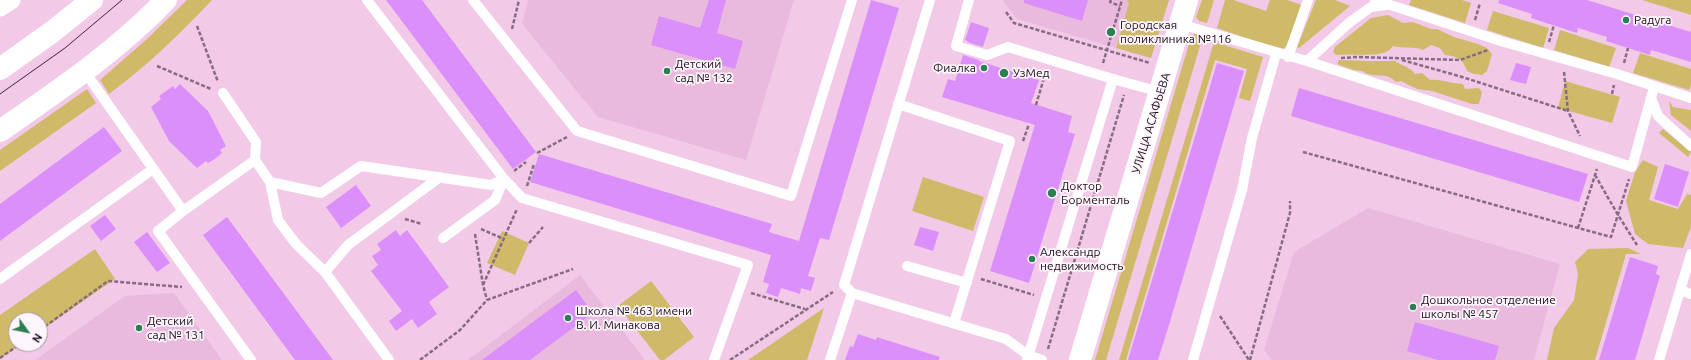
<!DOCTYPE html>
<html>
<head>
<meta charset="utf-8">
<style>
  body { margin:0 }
  #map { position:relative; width:1691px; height:360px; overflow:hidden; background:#f2c9e7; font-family:Ubuntu,sans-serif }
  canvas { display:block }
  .north { position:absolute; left:8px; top:312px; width:40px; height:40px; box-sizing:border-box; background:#fef6fc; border:1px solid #a49aa2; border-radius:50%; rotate:123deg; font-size:11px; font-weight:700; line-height:16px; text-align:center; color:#1d0f1a }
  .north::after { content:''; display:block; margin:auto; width:14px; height:18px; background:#2c7f52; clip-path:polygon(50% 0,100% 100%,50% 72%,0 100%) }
</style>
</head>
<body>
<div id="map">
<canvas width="1691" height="360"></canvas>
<div class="north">N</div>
</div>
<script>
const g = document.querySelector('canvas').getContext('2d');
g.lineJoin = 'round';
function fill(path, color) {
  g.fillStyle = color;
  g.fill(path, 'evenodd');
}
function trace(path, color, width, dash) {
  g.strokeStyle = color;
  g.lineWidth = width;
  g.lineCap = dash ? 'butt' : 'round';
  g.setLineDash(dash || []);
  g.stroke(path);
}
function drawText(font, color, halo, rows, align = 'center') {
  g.font = font + ' Ubuntu,sans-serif';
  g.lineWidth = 3.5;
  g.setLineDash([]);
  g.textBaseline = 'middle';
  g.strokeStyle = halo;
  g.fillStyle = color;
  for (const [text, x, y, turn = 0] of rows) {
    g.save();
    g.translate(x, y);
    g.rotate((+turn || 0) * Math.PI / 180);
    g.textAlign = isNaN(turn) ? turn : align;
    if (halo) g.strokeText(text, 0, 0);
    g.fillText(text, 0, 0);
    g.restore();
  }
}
fill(new Path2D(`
  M 528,0 L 794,0 L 746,160 L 598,117 L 522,24 Z
  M 1002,0 L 1169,0 L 1151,58 L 1017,19 Z
  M 1368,208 L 1560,264 L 1534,360 L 1272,360 L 1264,350 L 1294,252 Z
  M 580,275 L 645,360 L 468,360 Z
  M 174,293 L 222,360 L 35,360 L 125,296 Z`), '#e9badd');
fill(new Path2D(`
  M 187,0 L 212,0 C 180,34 147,66 109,94 L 100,80 L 147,39 Z
  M 1128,0 L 1169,0 L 1151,58 L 1116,48 L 1129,3 L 1127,2 Z
  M 1202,0 L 1214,0 L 1207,23 L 1199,21 L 1196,17 Z
  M 1225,0 L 1233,0 L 1266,11 L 1270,0 L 1287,0 L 1302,5 L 1286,47 L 1281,50 L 1217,28 Z
  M 1316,0 L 1335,0 L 1350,6 L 1299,48 L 1297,47 Z
  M 1411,0 L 1462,0 L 1471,3 L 1465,23 L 1409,5 Z
  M 1642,0 L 1691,0 L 1691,15 Z
  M 1493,11 L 1549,28 L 1543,48 L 1487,30 Z
  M 1388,15 L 1403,23 L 1413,22 L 1431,29 L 1437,29 L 1454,37 L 1478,44 L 1487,48 L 1492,54 L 1487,71 L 1482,75 L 1474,74 L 1467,71 C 1463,59 1457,56 1445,55 L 1440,48 L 1431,45 L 1423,50 C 1414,46 1403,49 1393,46 C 1391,48 1389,51 1386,52 C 1375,57 1350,53 1336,55 L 1333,52 L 1335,47 L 1371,18 Z
  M 1560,30 L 1616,48 L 1609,67 L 1554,50 Z
  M 1195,34 L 1203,36 L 1106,360 L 1095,360 L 1191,37 Z
  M 1214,42 L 1263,57 L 1250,101 L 1239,98 L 1247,69 L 1215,60 L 1126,360 L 1119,360 Z
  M 1640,53 L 1691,69 L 1691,84 L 1689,90 L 1633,73 Z
  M 1339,60 C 1358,61 1376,61 1395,61 C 1402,66 1411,67 1415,74 L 1422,73 L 1430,80 C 1442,79 1451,84 1463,84 L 1465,89 L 1479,88 L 1482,92 L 1479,104 L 1472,104 L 1432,91 L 1417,89 L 1401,81 L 1396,82 C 1394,81 1393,79 1391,78 C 1382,73 1370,78 1362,71 L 1354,70 L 1337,64 Z
  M 1565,81 L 1620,97 L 1612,123 L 1558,108 Z
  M 87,89 L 96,103 L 0,171 L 0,150 Z
  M 1669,101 L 1673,107 L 1691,110 L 1691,131 L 1671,115 Z
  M 1663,129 L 1691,152 L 1688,157 L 1659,133 Z
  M 1643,160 L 1658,167 L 1649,200 L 1678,209 L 1687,194 L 1691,195 L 1691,227 L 1683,248 L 1648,244 L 1635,234 L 1626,201 L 1635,172 Z
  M 923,177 L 984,197 L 973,231 L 912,211 Z
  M 502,231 L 529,243 L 515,275 L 487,263 Z
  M 1628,248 L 1641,254 L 1626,254 L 1595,360 L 1547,360 L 1554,328 L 1574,300 L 1578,274 L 1575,262 L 1588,249 Z
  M 95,249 L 115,279 L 40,331 L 40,320 L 16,320 L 16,344 L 21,344 L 0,359 L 0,315 Z
  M 651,281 L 694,337 L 664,360 L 660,360 L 618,306 Z
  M 824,308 L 807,360 L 748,360 Z`), '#ceba69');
fill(new Path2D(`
  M 386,0 L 422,0 L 536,152 L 513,169 Z
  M 709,0 L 726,0 L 717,33 L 743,41 L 735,69 L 651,45 L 659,16 L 700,28 Z
  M 871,0 L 899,8 L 829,240 L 820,238 L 808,276 L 815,278 L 811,291 L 801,288 L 800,294 L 781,288 L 778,297 L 766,293 L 769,284 L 763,282 L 771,255 L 530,182 L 539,154 L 772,224 L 769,232 L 799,241 Z
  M 1024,0 L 1088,0 L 1082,21 L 1024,3 Z
  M 1499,0 L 1587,0 L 1691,32 L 1691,62 L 1651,50 L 1650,55 L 1606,41 L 1607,37 L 1578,28 L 1577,33 L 1531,18 L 1532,14 L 1498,3 Z
  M 971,22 L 989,28 L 983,47 L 967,42 L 968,41 L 965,40 Z
  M 963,55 L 979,60 L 979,61 L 1039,80 L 1031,103 L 1072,116 L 1068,132 L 1075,134 L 1029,283 L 990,271 L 1035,125 L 942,97 L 948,79 L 955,81 Z
  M 1217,63 L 1244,71 L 1169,325 L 1158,360 L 1128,360 Z
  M 1516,63 L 1531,67 L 1526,84 L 1510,80 Z
  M 180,84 L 208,111 L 226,146 L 220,150 L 222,153 L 215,159 L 208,163 L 206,161 L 197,168 L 169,141 L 151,107 L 161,99 L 159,96 L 173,86 L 175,89 Z
  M 1299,88 L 1588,174 L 1579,202 L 1291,116 Z
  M 104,127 L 122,151 L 0,241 L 0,204 Z
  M 1665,164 L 1689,172 L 1678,207 L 1654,199 Z
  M 356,185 L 371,206 L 341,228 L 326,207 Z
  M 105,215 L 116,229 L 101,241 L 90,226 Z
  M 227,217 L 333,360 L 295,360 L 203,235 Z
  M 920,227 L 939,232 L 933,251 L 914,245 Z
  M 396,230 L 400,236 L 407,230 L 449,287 L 429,302 L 437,314 L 418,328 L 412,319 L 396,331 L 389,321 L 402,311 L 371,271 L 378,265 L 372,256 L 381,250 L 377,244 Z
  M 147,232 L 170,263 L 157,272 L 134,242 Z
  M 1630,257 L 1658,266 L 1656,274 L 1660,276 L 1635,360 L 1599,360 Z
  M 576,290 L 593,313 L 530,360 L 482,360 Z
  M 1415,322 L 1499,346 L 1495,360 L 1438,360 L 1407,351 Z
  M 858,334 L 876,340 L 877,337 L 940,357 L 939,360 L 845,360 L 850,346 L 853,347 Z`), '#db8ffa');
trace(new Path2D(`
  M 1111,0 L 1110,2 L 1120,6
  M 1006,12 L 1014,23 L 1150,63
  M 1475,20 L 1480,3
  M 197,26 L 218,82
  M 512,29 L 519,0
  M 1549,42 L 1554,25
  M 1341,58 L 1358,57 L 1460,60 L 1488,50
  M 1402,60 L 1459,76 L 1568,111
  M 1103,63 L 1122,0
  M 1624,63 L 1628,48
  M 157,66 L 211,89
  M 1564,72 L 1568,111 L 1580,136
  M 1612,94 L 1614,85
  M 1036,105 L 1046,71
  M 1023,141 L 1029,124
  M 1303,152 L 1611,237 L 1629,179
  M 537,153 L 567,137
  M 514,171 L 526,162
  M 1595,175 L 1618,215 L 1637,245
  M 527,186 L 534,164
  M 405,219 L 422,224
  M 1578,228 L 1597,169
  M 481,229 L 504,239
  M 475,234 L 483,285 L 487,300
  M 529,243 L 543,227
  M 981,279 L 1034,295
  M 483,285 L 517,209
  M 751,293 L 805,309
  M 1220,316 L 1249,360
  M 40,330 L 108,281 L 182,287
  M 1048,349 L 1124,95
  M 0,358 L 20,344
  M 420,360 L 460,330 L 487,300 L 573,269
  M 730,360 L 833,292
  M 1250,360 L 1290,213 L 1290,201`), '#876c80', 2.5, [4, 2]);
trace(new Path2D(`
  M 367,0 L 504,179 L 522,198 L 748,265 L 714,360
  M 473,0 L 577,131 L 791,196 L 852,0
  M 930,0 L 844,285 L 852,293 L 1006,339 L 1028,355 L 1042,360
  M 969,0 L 956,46 L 987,55 L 1008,47 L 1113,79 L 1027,360
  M 1375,0 L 1504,42 L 1617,74 L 1691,98
  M 1180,24 L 1307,61 L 1632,167 L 1654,87
  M 1288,57 L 1308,0
  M 1307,61 L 1350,22 L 1371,7 L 1386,5
  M 85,72 L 183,211
  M 1113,79 L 1160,92
  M 223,93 L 256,142 L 255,160 L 183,211 L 158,231 L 251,360
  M 1651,98 L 1658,116 L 1691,146
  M 898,104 L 1010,141 L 954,323
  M 255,160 L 270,182 L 321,193 L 361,166 L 491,185 L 504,179
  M 270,182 L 278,220 L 296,244 L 325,272 L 389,360
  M 443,238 L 495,200 L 504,179
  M 907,266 L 967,283
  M 325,272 L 348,245 L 440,177
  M 0,279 L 153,169
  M 1680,290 L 1691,294
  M 830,360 L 852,293
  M 1193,360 L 1242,190 L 1252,138 L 1276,54
  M 1659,360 L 1691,254`), '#fff', 10);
trace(new Path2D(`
  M 0,7 L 11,0`), '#fff', 19);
trace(new Path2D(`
  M 0,69 L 52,32 L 92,0
  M 0,131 C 59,90 116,52 166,0
  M 1080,360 L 1187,0`), '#fff', 22);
trace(new Path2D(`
  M 0,94 L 65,48 L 122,0`), '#3c2a37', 1);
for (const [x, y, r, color] of [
  [1626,20,4,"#2c7f52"],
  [1111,32,5,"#2c7f52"],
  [984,68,4,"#2c7f52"],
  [667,71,4,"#2c7f52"],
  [1004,73,5,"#2c7f52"],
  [1052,193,5,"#2c7f52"],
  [1032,259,4,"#2c7f52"],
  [1413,307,4,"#2c7f52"],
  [568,318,4,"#2c7f52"],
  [139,328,4,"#2c7f52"]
]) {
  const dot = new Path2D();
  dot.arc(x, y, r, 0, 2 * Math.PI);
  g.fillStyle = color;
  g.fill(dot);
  trace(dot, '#fef6fc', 1.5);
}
drawText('12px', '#1d0f1a', '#fef6fc', [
  ["Радуга",1634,20],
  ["Городская",1120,25],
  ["поликлиника №116",1120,39],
  ["Детский",675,64],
  ["сад № 132",675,78],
  ["Фиалка",976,68,"right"],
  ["УзМед",1013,73],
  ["Доктор",1061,186],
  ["Борменталь",1061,200],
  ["Александр",1040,252],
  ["недвижимость",1040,266],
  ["Дошкольное отделение",1421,300],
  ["школы № 457",1421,314],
  ["Школа № 463 имени",576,311],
  ["В. И. Минакова",576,325],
  ["Детский",147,321],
  ["сад № 131",147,335]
], 'left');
drawText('12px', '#1d0f1a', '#fef6fc', [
  ["УЛИЦА АСАФЬЕВА",1151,123,-73]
]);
</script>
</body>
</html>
